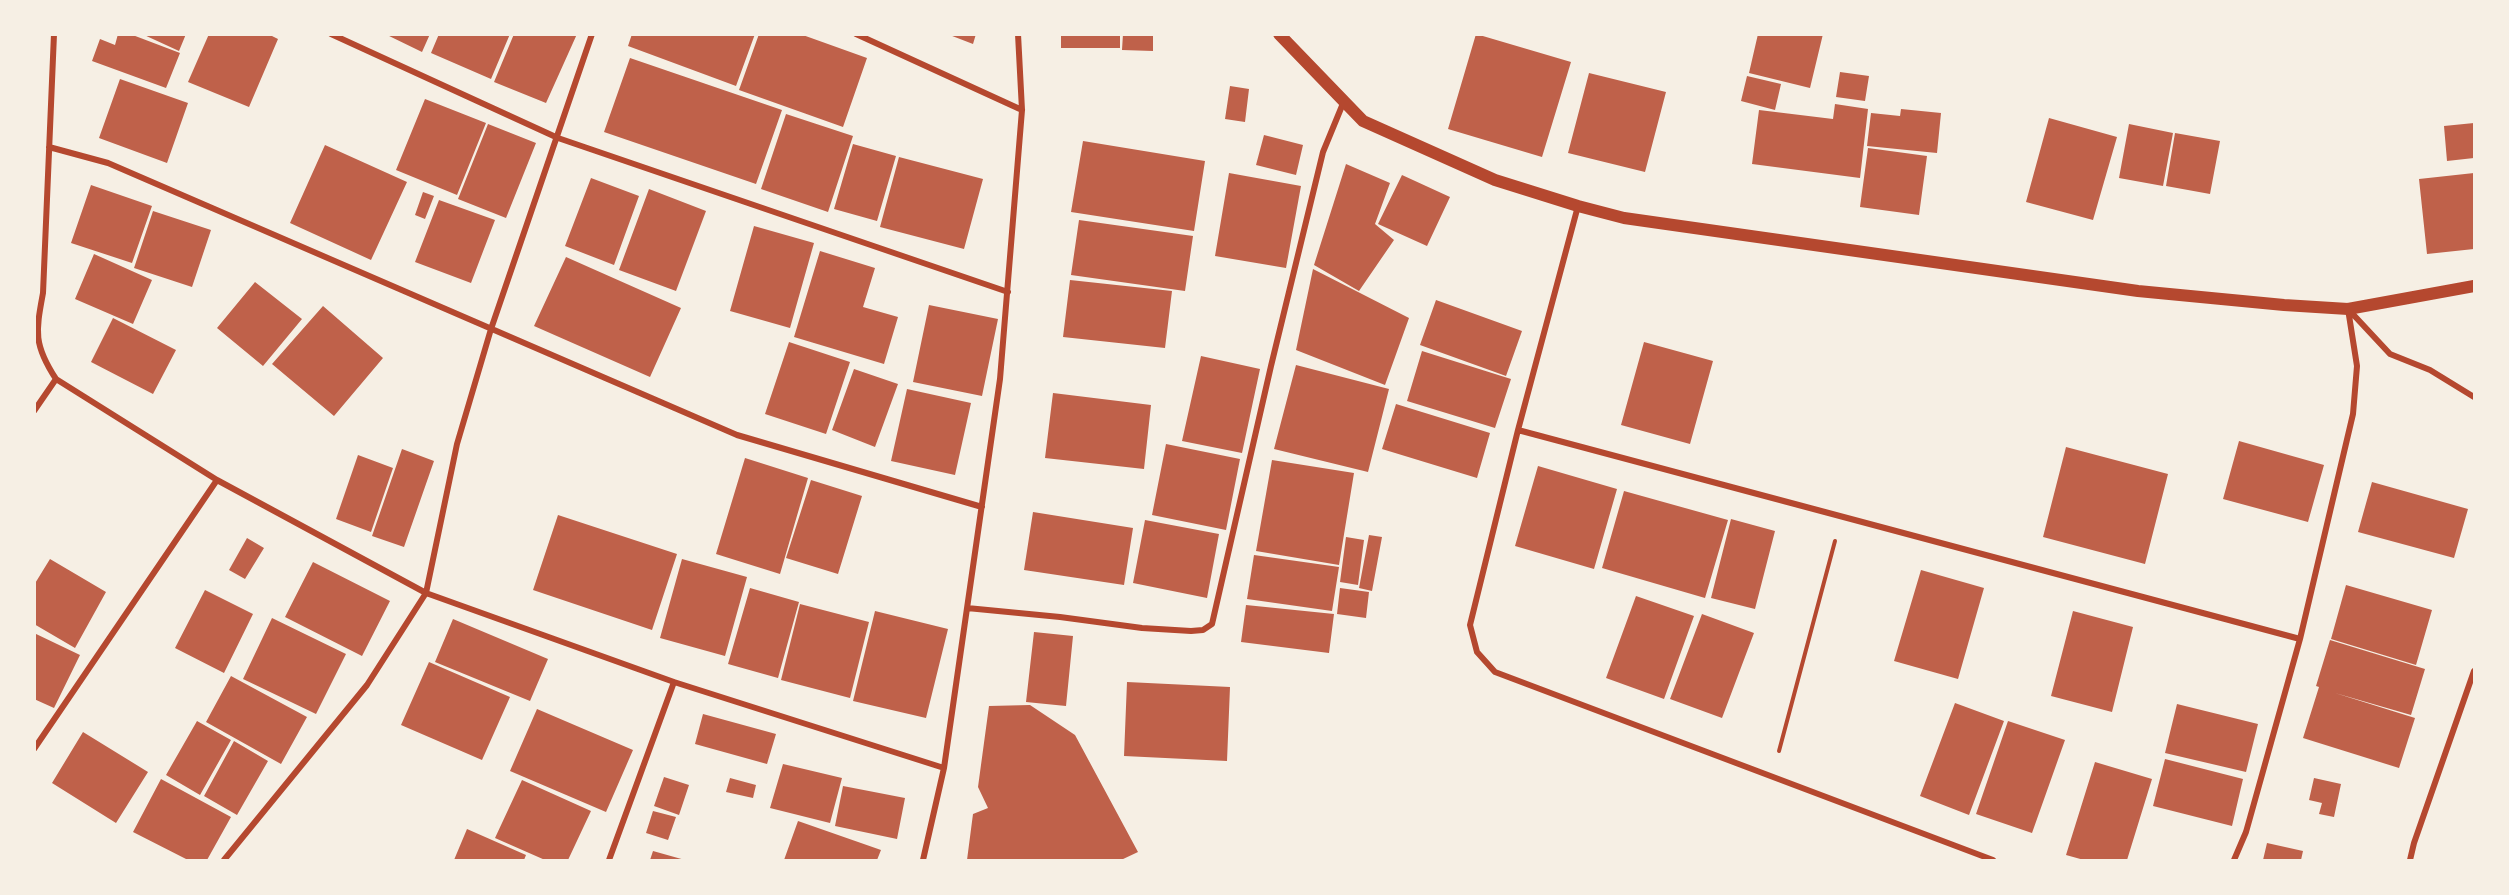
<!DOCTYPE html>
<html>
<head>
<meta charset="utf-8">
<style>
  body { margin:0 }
  #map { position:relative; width:2509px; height:895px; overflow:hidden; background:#f6efe4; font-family:"Public Sans",sans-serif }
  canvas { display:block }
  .frame { position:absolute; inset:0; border:36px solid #f6efe4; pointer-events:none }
</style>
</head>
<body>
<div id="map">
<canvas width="2509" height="895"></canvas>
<div class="frame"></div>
</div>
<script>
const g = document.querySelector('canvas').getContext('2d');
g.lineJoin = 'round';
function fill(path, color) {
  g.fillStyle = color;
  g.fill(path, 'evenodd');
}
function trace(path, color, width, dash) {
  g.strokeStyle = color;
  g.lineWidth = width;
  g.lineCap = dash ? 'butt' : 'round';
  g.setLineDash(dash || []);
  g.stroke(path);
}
fill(new Path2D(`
  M 118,34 L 130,34 L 180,53 L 166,88 L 92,61 L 100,39 L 115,45 Z
  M 142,34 L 186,34 L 179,51 Z
  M 209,34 L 268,34 L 278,39 L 249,107 L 188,82 Z
  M 385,34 L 430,34 L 422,52 Z
  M 439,34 L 510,34 L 491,79 L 431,53 Z
  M 514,34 L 577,34 L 546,103 L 494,82 Z
  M 632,34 L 755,34 L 736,86 L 628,46 Z
  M 759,34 L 800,34 L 867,58 L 843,127 L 739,90 Z
  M 947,34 L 976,34 L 973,44 Z
  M 1061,34 L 1120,34 L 1120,48 L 1061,48 Z
  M 1123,34 L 1153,34 L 1153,51 L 1122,50 Z
  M 1476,34 L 1571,62 L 1542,157 L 1448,129 Z
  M 1758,34 L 1823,34 L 1810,88 L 1749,73 Z
  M 630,58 L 782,110 L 756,184 L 604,132 Z
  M 1840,72 L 1869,76 L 1865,101 L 1836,97 Z
  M 1589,73 L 1666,92 L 1645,172 L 1568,153 Z
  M 1747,76 L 1781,84 L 1775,110 L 1741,101 Z
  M 120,79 L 188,103 L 167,163 L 99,138 Z
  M 1230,86 L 1249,89 L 1245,122 L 1225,119 Z
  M 425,99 L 486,123 L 457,195 L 396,170 Z
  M 1835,104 L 1868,109 L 1860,178 L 1752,164 L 1759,110 L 1833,119 Z
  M 1901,109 L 1941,113 L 1937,153 L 1867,146 L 1871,113 L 1900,116 Z
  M 786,114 L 853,136 L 828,212 L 761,189 Z
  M 2049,118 L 2117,137 L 2093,220 L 2026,202 Z
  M 2474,123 L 2474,158 L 2447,161 L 2444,126 Z
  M 488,124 L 536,143 L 506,218 L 458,199 Z
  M 2129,124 L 2173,133 L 2163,186 L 2119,178 Z
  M 2175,133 L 2220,141 L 2210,194 L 2166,186 Z
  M 1264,135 L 1303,145 L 1296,175 L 1256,165 Z
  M 1083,141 L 1205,161 L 1194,231 L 1071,212 Z
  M 853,144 L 896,156 L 877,221 L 834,209 Z
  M 325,145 L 407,182 L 371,260 L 290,223 Z
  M 1868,148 L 1927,156 L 1919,215 L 1860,207 Z
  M 899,157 L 983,179 L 964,249 L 880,227 Z
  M 1346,164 L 1390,183 L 1375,224 L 1394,240 L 1359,291 L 1314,265 Z
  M 1229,173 L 1301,186 L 1286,268 L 1215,256 Z
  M 2474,173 L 2474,249 L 2427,254 L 2419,179 Z
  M 1402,175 L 1450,197 L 1427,246 L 1378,224 Z
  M 591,178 L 639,196 L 614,265 L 565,246 Z
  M 91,185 L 152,206 L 132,263 L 71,243 Z
  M 649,189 L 706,211 L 676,291 L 619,270 Z
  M 423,192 L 434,196 L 425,219 L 415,215 Z
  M 439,200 L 495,220 L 471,283 L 415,262 Z
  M 153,211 L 211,230 L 192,287 L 134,268 Z
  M 1079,220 L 1193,236 L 1185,291 L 1071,275 Z
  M 754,226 L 814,243 L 790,328 L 730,311 Z
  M 820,251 L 875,268 L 863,307 L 898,317 L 884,364 L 794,337 Z
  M 94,254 L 152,280 L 133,324 L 75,299 Z
  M 566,257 L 681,308 L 650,377 L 534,326 Z
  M 1313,269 L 1409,318 L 1385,385 L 1296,350 Z
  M 1070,280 L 1172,291 L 1165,348 L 1063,337 Z
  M 255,282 L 302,319 L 263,366 L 217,328 Z
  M 1436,300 L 1522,331 L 1506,376 L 1420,345 Z
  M 929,305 L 998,319 L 982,396 L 913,382 Z
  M 323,306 L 383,358 L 334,416 L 272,364 Z
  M 113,318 L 176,350 L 153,394 L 91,362 Z
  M 789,342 L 850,362 L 826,434 L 765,414 Z
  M 1644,342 L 1713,361 L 1690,444 L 1621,425 Z
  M 1422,351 L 1511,379 L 1495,428 L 1407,401 Z
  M 1201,356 L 1260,369 L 1242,453 L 1182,441 Z
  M 1296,365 L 1389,389 L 1368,472 L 1274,449 Z
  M 854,369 L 898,384 L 875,447 L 832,430 Z
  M 907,389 L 971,403 L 955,475 L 891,461 Z
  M 1053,393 L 1151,405 L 1144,469 L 1045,458 Z
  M 1396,404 L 1490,433 L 1477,478 L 1382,449 Z
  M 2239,441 L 2324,465 L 2308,522 L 2223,499 Z
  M 1166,444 L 1240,459 L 1226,530 L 1152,515 Z
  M 2066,447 L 2168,474 L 2145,564 L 2043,537 Z
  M 402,449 L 434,461 L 404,547 L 372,536 Z
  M 358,455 L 393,468 L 371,532 L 336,519 Z
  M 745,458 L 808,478 L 780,574 L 716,554 Z
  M 1272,460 L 1354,473 L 1339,565 L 1256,551 Z
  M 1538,466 L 1617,489 L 1594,569 L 1515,546 Z
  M 811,480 L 862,496 L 838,574 L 786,558 Z
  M 2372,482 L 2468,509 L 2454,558 L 2358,532 Z
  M 1624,491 L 1728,520 L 1705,598 L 1602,568 Z
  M 1033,512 L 1133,528 L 1124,585 L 1024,570 Z
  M 558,515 L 677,554 L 652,630 L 533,590 Z
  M 1731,519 L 1775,531 L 1755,609 L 1711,598 Z
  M 1145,520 L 1219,534 L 1207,598 L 1133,583 Z
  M 1369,535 L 1382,537 L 1372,591 L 1359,588 Z
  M 1346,537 L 1364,540 L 1358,585 L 1340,582 Z
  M 247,538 L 264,548 L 245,579 L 229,570 Z
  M 1254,555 L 1339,567 L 1332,611 L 1247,599 Z
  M 50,559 L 106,592 L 75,648 L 34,624 L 34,585 Z
  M 682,559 L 747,577 L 725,656 L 660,638 Z
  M 313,562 L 390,601 L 362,656 L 285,617 Z
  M 1921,570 L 1984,588 L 1958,679 L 1894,661 Z
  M 2346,585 L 2432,610 L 2416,665 L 2331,639 Z
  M 750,588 L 799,602 L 778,678 L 728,664 Z
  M 1340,588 L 1369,592 L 1366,618 L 1337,614 Z
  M 205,590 L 253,614 L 224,673 L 175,648 Z
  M 1636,596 L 1694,616 L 1664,699 L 1606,678 Z
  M 800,604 L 869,622 L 850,698 L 781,680 Z
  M 1246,605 L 1334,614 L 1329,653 L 1241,642 Z
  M 875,611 L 948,629 L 926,718 L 853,701 Z
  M 2073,611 L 2133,627 L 2112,712 L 2051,696 Z
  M 1702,614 L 1754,633 L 1722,718 L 1670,699 Z
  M 272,618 L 346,654 L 316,714 L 243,679 Z
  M 453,619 L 548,659 L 530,701 L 435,662 Z
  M 1034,632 L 1073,636 L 1066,706 L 1026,702 Z
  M 34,633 L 80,655 L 54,708 L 34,699 Z
  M 2330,640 L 2425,669 L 2411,715 L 2335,693 L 2415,718 L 2399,768 L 2303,738 L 2319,687 L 2316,686 Z
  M 429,662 L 510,697 L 482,760 L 401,725 Z
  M 231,676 L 307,717 L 281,764 L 206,722 Z
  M 1127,682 L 1230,687 L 1227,761 L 1124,756 Z
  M 1955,703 L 2004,721 L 1969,815 L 1920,796 Z
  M 2177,704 L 2258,724 L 2246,772 L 2165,753 Z
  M 1030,705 L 1075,735 L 1138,852 L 1121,860 L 967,860 L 973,814 L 988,808 L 978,787 L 989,706 Z
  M 537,709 L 633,750 L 606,812 L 510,771 Z
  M 703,714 L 776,734 L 767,764 L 695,744 Z
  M 197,721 L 231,740 L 200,795 L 166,775 Z
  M 2008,721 L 2065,740 L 2032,833 L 1976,814 Z
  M 83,732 L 148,772 L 116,823 L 52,783 Z
  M 234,741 L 268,761 L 237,815 L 204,796 Z
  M 2165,759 L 2243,779 L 2232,826 L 2153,806 Z
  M 2095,762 L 2152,779 L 2127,860 L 2084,860 L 2066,855 Z
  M 783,764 L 842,778 L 830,823 L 770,808 Z
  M 664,777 L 689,785 L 679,815 L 654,806 Z
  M 730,778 L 756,785 L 753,798 L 726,792 Z
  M 2314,778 L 2341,784 L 2334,817 L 2319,814 L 2322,803 L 2309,800 Z
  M 161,779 L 231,817 L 207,860 L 188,860 L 133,832 Z
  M 522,780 L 591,811 L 568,860 L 545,860 L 495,838 Z
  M 843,786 L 905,798 L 897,839 L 835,826 Z
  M 653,811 L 676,817 L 668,840 L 646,833 Z
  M 798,821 L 881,850 L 877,860 L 784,860 Z
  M 467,829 L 526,855 L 524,860 L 454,860 Z
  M 2267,843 L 2303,851 L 2301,860 L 2263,860 Z
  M 653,851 L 685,860 L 650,860 Z`), '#bf614a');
trace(new Path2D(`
  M 1779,751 L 1835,541`), '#b5482f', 4);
trace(new Path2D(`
  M 54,34 L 43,293 C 36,331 33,344 56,379 L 217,480 L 426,593 L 674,682 L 944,768
  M 331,34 L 558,138 L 1008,292
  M 856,34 L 1022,110
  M 49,147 L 108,163 L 737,435 L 982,507
  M 1578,206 L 1518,430 L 1470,625 L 1477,652 L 1495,672 L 1993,860
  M 2349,310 L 2390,354 L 2430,370 L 2474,397
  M 34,411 L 56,379
  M 1518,430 L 2300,639
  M 967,608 L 1060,617 L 1142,628 L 1191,631 L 1203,630 L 1212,624 L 1271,366 L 1323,152 L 1344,101
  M 34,749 L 217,480
  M 224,860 L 367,685 L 426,593 L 457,444 L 491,329 L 592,34
  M 609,860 L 674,682
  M 923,860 L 944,768 L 1000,379 L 1022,110 L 1018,34
  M 2234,860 L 2246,832 L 2300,639 L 2353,414 L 2357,366 L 2348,309
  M 2410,860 L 2414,843 L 2474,671`), '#b5482f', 6);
trace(new Path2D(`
  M 1279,34 L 1363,121 L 1495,180 L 1578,206 L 1624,218 L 2138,291 L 2284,305 L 2348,309 L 2474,286`), '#b5482f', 12);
</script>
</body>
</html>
